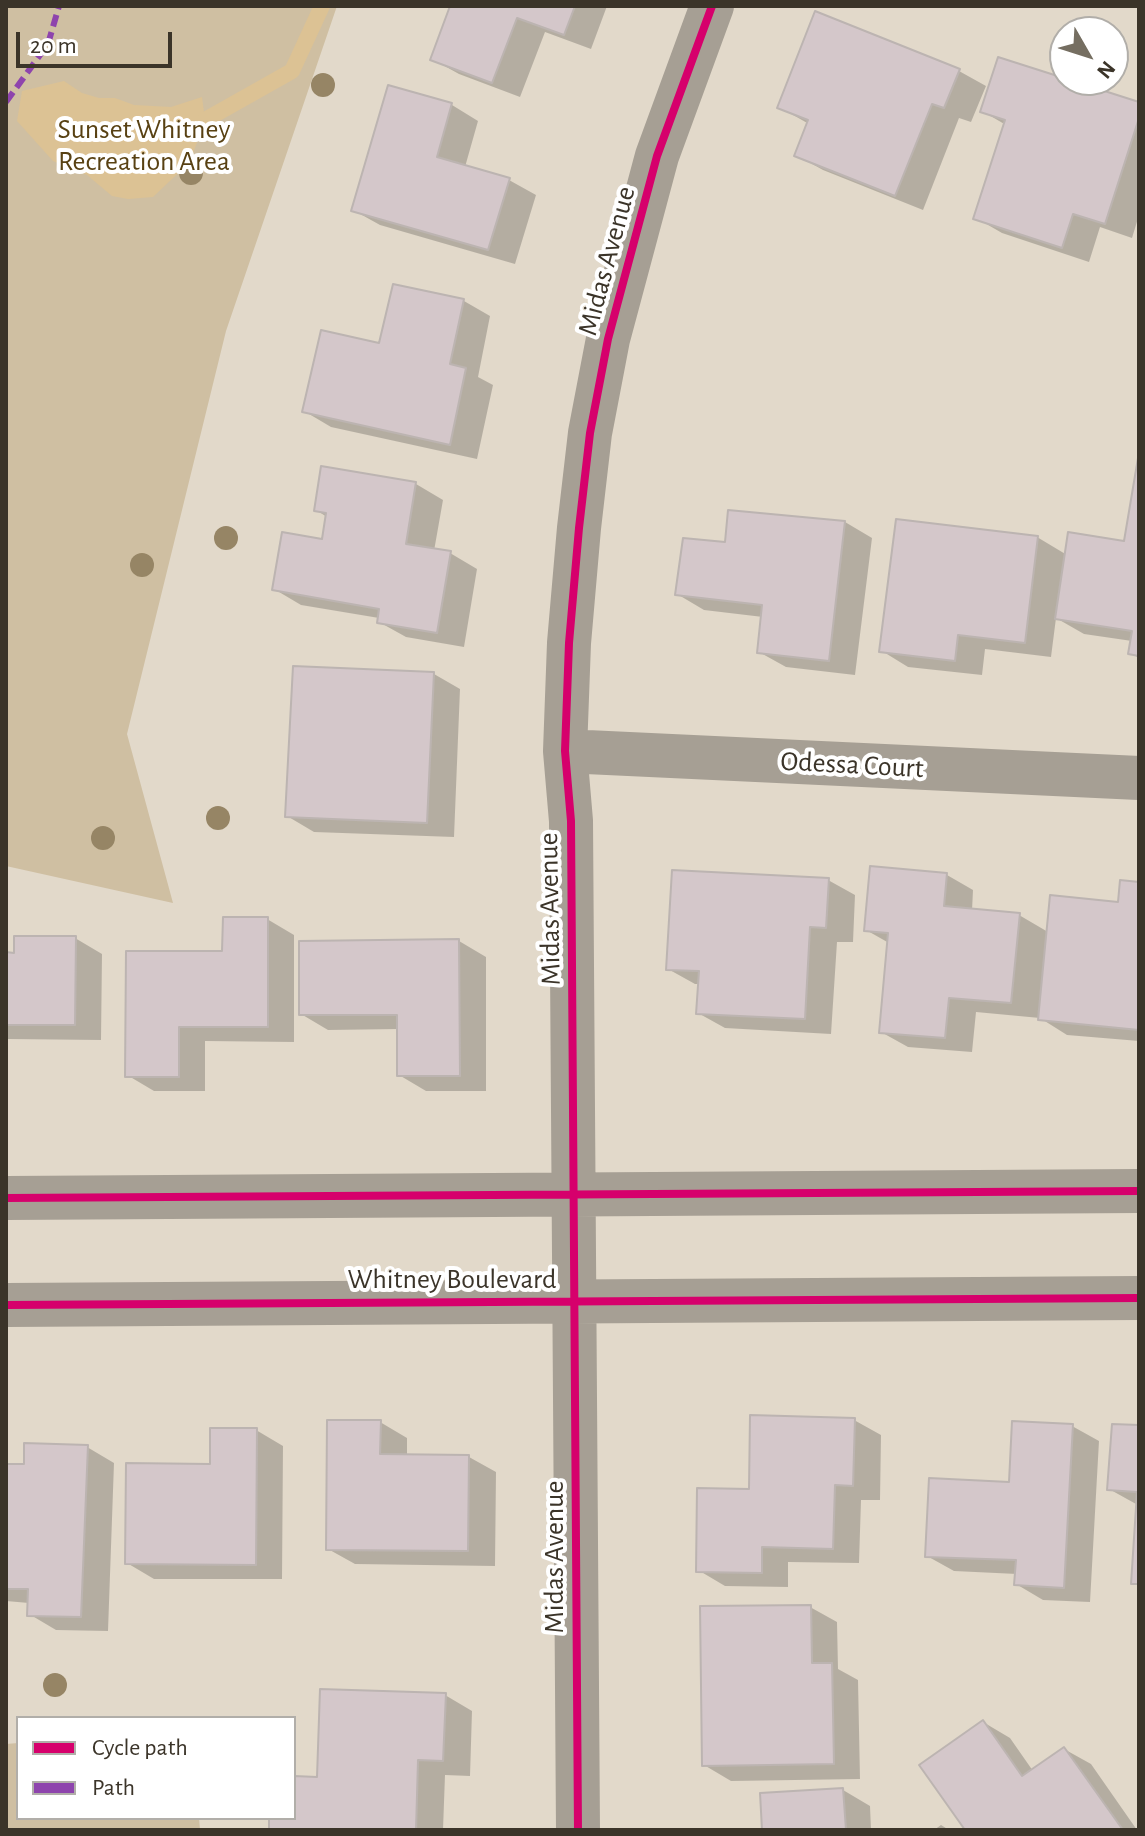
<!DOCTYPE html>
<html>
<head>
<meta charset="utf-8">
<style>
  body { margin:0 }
  #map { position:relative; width:1145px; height:1836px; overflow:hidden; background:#e2d9ca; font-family:"Alegreya Sans",sans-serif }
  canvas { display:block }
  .frame { position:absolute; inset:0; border:8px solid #3b3429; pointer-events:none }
  .legend { position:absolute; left:16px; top:1716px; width:280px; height:104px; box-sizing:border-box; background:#fff; border:2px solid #b1aea9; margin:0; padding:10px 14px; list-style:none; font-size:24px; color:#3b3429 }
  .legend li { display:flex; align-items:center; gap:16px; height:40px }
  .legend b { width:40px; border:2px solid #b1aea9 }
  .north { position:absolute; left:1049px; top:16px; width:80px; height:80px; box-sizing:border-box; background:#fff; border:2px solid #b1aea9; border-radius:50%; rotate:129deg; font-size:22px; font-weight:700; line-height:32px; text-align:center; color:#3b3429 }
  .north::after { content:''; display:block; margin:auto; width:28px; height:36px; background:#756e61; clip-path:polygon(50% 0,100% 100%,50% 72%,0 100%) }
  .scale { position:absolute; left:16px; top:32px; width:156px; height:36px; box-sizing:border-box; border:4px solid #3b3429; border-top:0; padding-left:10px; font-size:24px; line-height:28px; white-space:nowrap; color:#3b3429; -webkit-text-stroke:6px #fff; paint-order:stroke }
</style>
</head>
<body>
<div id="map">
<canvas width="1145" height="1836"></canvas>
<div class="frame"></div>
<ul class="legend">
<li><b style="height:10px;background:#d6006c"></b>Cycle path</li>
<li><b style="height:10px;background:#8e44ad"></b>Path</li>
</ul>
<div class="north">N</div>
<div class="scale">20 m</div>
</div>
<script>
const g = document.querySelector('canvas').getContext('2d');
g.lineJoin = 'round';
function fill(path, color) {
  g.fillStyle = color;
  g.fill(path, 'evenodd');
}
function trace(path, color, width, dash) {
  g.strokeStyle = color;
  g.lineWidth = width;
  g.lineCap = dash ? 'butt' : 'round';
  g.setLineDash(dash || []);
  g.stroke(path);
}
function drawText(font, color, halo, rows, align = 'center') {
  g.font = font + ' "Alegreya Sans",sans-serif';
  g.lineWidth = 8;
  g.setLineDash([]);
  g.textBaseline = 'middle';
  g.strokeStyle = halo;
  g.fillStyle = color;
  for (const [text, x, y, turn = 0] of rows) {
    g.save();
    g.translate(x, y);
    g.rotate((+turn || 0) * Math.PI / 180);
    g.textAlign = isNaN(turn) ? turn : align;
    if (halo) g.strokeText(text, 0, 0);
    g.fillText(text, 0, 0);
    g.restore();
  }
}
fill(new Path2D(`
  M 6,6 L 337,6 L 226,331 L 127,734 L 173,903 L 6,866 Z
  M 18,1743 L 18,1818 L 199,1818 L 200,1830 L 6,1830 L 6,1744 Z`), '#cfbfa2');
fill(new Path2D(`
  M 64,81 L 82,93 L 99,98 L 115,98 L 134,105 L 171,107 L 202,97 L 205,120 L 190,162 L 153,197 L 128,199 L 112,196 L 87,175 L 53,161 L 17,121 L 22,91 Z`), '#dcc294');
fill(new Path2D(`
  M 452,6 L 607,6 L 591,49 L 545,32 L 520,97 L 459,74 L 432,59 Z
  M 816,14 L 959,71 L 986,86 L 971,122 L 959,118 L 923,210 L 823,170 L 796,155 L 809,124 L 779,107 Z
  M 390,87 L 452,105 L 478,121 L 465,167 L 509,180 L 536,195 L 515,264 L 380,225 L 353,210 Z
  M 1139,104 L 1139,215 L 1132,238 L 1100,227 L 1089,262 L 1002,233 L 976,218 L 1006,125 L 982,111 Z
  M 464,301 L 490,316 L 478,377 L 493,385 L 477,459 L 331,427 L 304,411 L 381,345 Z
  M 1139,462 L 1139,658 L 1130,653 L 1132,641 L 1084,634 L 1056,618 L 1051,657 L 985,649 L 982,675 L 908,667 L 882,651 L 1037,537 L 1067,555 L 1126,543 Z
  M 323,469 L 416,484 L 443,500 L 434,551 L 450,553 L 477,569 L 464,647 L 406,637 L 379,622 L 379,618 L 301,605 L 274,589 L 323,541 L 327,517 L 316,510 Z
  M 845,522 L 872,538 L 855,675 L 786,667 L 759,652 L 763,617 L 704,610 L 677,594 L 727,544 Z
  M 434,674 L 460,689 L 454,837 L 314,832 L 287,816 Z
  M 947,875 L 973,890 L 972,911 L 1019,915 L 1048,932 L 1120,904 L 1139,884 L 1139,1041 L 1067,1035 L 1040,1018 L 976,1012 L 972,1052 L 908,1047 L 881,1032 L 889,943 L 866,930 Z
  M 828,880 L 855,895 L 853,942 L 837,942 L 831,1034 L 725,1028 L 698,1013 L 700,984 L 695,984 L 668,969 Z
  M 267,919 L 294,935 L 294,1042 L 205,1041 L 205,1091 L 154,1091 L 127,1075 L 224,953 Z
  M 75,938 L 102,954 L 101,1040 L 7,1039 L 6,1091 L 6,954 L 16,955 Z
  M 459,941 L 486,957 L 486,1091 L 426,1091 L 399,1075 L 399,1029 L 328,1030 L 301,1014 Z
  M 854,1420 L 881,1435 L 880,1500 L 861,1500 L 859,1563 L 788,1562 L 788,1587 L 725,1586 L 698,1570 L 751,1491 Z
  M 380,1422 L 407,1438 L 407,1456 L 469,1457 L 496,1472 L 495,1566 L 355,1564 L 328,1549 Z
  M 1072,1426 L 1099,1441 L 1090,1602 L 1043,1600 L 1016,1584 L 1017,1574 L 954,1571 L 927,1556 L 1011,1485 Z
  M 1139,1427 L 1139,1586 L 1133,1583 L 1136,1504 L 1109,1489 Z
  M 256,1430 L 283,1446 L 282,1579 L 154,1579 L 127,1563 L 212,1466 Z
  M 87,1447 L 114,1463 L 108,1631 L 56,1630 L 29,1614 L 29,1603 L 6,1601 L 6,1466 L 26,1466 Z
  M 810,1607 L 837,1622 L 838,1669 L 858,1680 L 860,1779 L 731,1781 L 704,1765 Z
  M 445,1695 L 472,1711 L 470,1776 L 445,1775 L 443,1830 L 271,1830 L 271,1818 L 294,1818 L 294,1778 L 319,1779 Z
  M 983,1722 L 1010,1738 L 1033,1771 L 1064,1749 L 1091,1764 L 1137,1830 L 968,1830 Z
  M 843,1790 L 870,1806 L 871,1830 L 764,1830 Z
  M 941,1825 L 949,1830 L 934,1830 Z`), '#0003');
trace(new Path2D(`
  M 205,120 L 292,71 L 322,6`), '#dcc294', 16);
const building = new Path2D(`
  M 450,6 L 575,6 L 564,35 L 517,18 L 492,83 L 430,60 Z
  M 815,11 L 960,69 L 944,108 L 932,104 L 895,196 L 794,156 L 808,120 L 777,108 Z
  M 998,57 L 1139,102 L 1139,118 L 1105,224 L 1073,214 L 1062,248 L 973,219 L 1005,120 L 980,112 Z
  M 388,85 L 452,103 L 437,157 L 510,178 L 488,250 L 351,211 Z
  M 393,284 L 464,299 L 450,364 L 466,368 L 450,445 L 302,412 L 321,330 L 379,343 Z
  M 1138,458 L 1139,458 L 1139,656 L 1128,654 L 1132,631 L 1055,619 L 1068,532 L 1124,541 Z
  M 321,466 L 416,482 L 406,544 L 451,551 L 437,633 L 377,623 L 379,609 L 272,590 L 282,532 L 322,539 L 326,513 L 314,511 Z
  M 728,510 L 845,521 L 829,661 L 757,653 L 762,605 L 675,595 L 683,538 L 725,542 Z
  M 896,519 L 1038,536 L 1025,643 L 958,635 L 955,661 L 879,652 Z
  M 293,666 L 434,672 L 427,823 L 285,817 Z
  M 870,866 L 947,873 L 944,906 L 1020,913 L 1011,1003 L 949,998 L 945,1038 L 879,1033 L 888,933 L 864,931 Z
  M 672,870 L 829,878 L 826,928 L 810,927 L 805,1019 L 696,1014 L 699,971 L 666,970 Z
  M 1120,880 L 1139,882 L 1139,1030 L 1038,1020 L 1050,895 L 1118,902 Z
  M 223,917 L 268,917 L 268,1027 L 179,1027 L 179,1077 L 125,1077 L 126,951 L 222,951 Z
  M 14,936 L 76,936 L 75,1025 L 6,1025 L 6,952 L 14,953 Z
  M 459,939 L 460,1076 L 397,1076 L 397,1015 L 299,1015 L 299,941 Z
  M 750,1415 L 855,1418 L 853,1486 L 835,1485 L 833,1549 L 762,1547 L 762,1573 L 696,1572 L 697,1488 L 749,1489 Z
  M 327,1420 L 381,1420 L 380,1454 L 469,1455 L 468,1551 L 326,1550 Z
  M 1012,1421 L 1073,1424 L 1064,1588 L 1014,1585 L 1016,1560 L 925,1557 L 929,1478 L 1009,1482 Z
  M 1112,1424 L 1139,1425 L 1139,1584 L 1131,1584 L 1137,1492 L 1107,1490 Z
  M 210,1428 L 257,1428 L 256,1565 L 125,1564 L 126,1463 L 210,1464 Z
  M 24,1443 L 88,1445 L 81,1617 L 27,1616 L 28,1589 L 6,1589 L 6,1464 L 24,1464 Z
  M 811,1605 L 812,1663 L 832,1663 L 834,1764 L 702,1766 L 700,1606 Z
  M 320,1689 L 446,1693 L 443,1761 L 418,1760 L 416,1830 L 269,1830 L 269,1818 L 294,1818 L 294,1776 L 317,1777 Z
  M 983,1720 L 1022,1776 L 1064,1747 L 1123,1830 L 965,1830 L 919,1765 Z
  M 843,1788 L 846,1830 L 762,1830 L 760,1793 Z`);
fill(building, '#d4c7ca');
trace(building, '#bcb4b1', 2);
trace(new Path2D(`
  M 565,751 L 1139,778
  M 6,1198 L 1139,1191
  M 6,1305 L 1139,1298
  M 578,1830 L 571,821 L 565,751 L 569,643 L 579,528 L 590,433 L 608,339 L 657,156 L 712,6`), '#a69f94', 44);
trace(new Path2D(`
  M 6,102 L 48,44 L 59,6`), '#8e44ad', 6, [12, 6]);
trace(new Path2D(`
  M 6,1198 L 1139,1191
  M 6,1305 L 1139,1298
  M 578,1830 L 571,821 L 565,751 L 569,643 L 579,528 L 590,433 L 608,339 L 657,156 L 712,6`), '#d6006c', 8);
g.fillStyle = '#968565';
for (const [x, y] of [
  [323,85],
  [191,173],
  [226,538],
  [142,565],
  [218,818],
  [103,838],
  [55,1685]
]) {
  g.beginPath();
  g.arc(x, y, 12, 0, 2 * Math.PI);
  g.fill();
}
drawText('28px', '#584113', '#fff', [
  ["Sunset Whitney",144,130],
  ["Recreation Area",144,162]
]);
drawText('28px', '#3b3429', '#fff', [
  ["Midas Avenue",607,261,-75],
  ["Odessa Court",852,765,3],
  ["Midas Avenue",550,909,-91],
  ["Whitney Boulevard",452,1280],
  ["Midas Avenue",555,1557,-90]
]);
</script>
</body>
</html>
